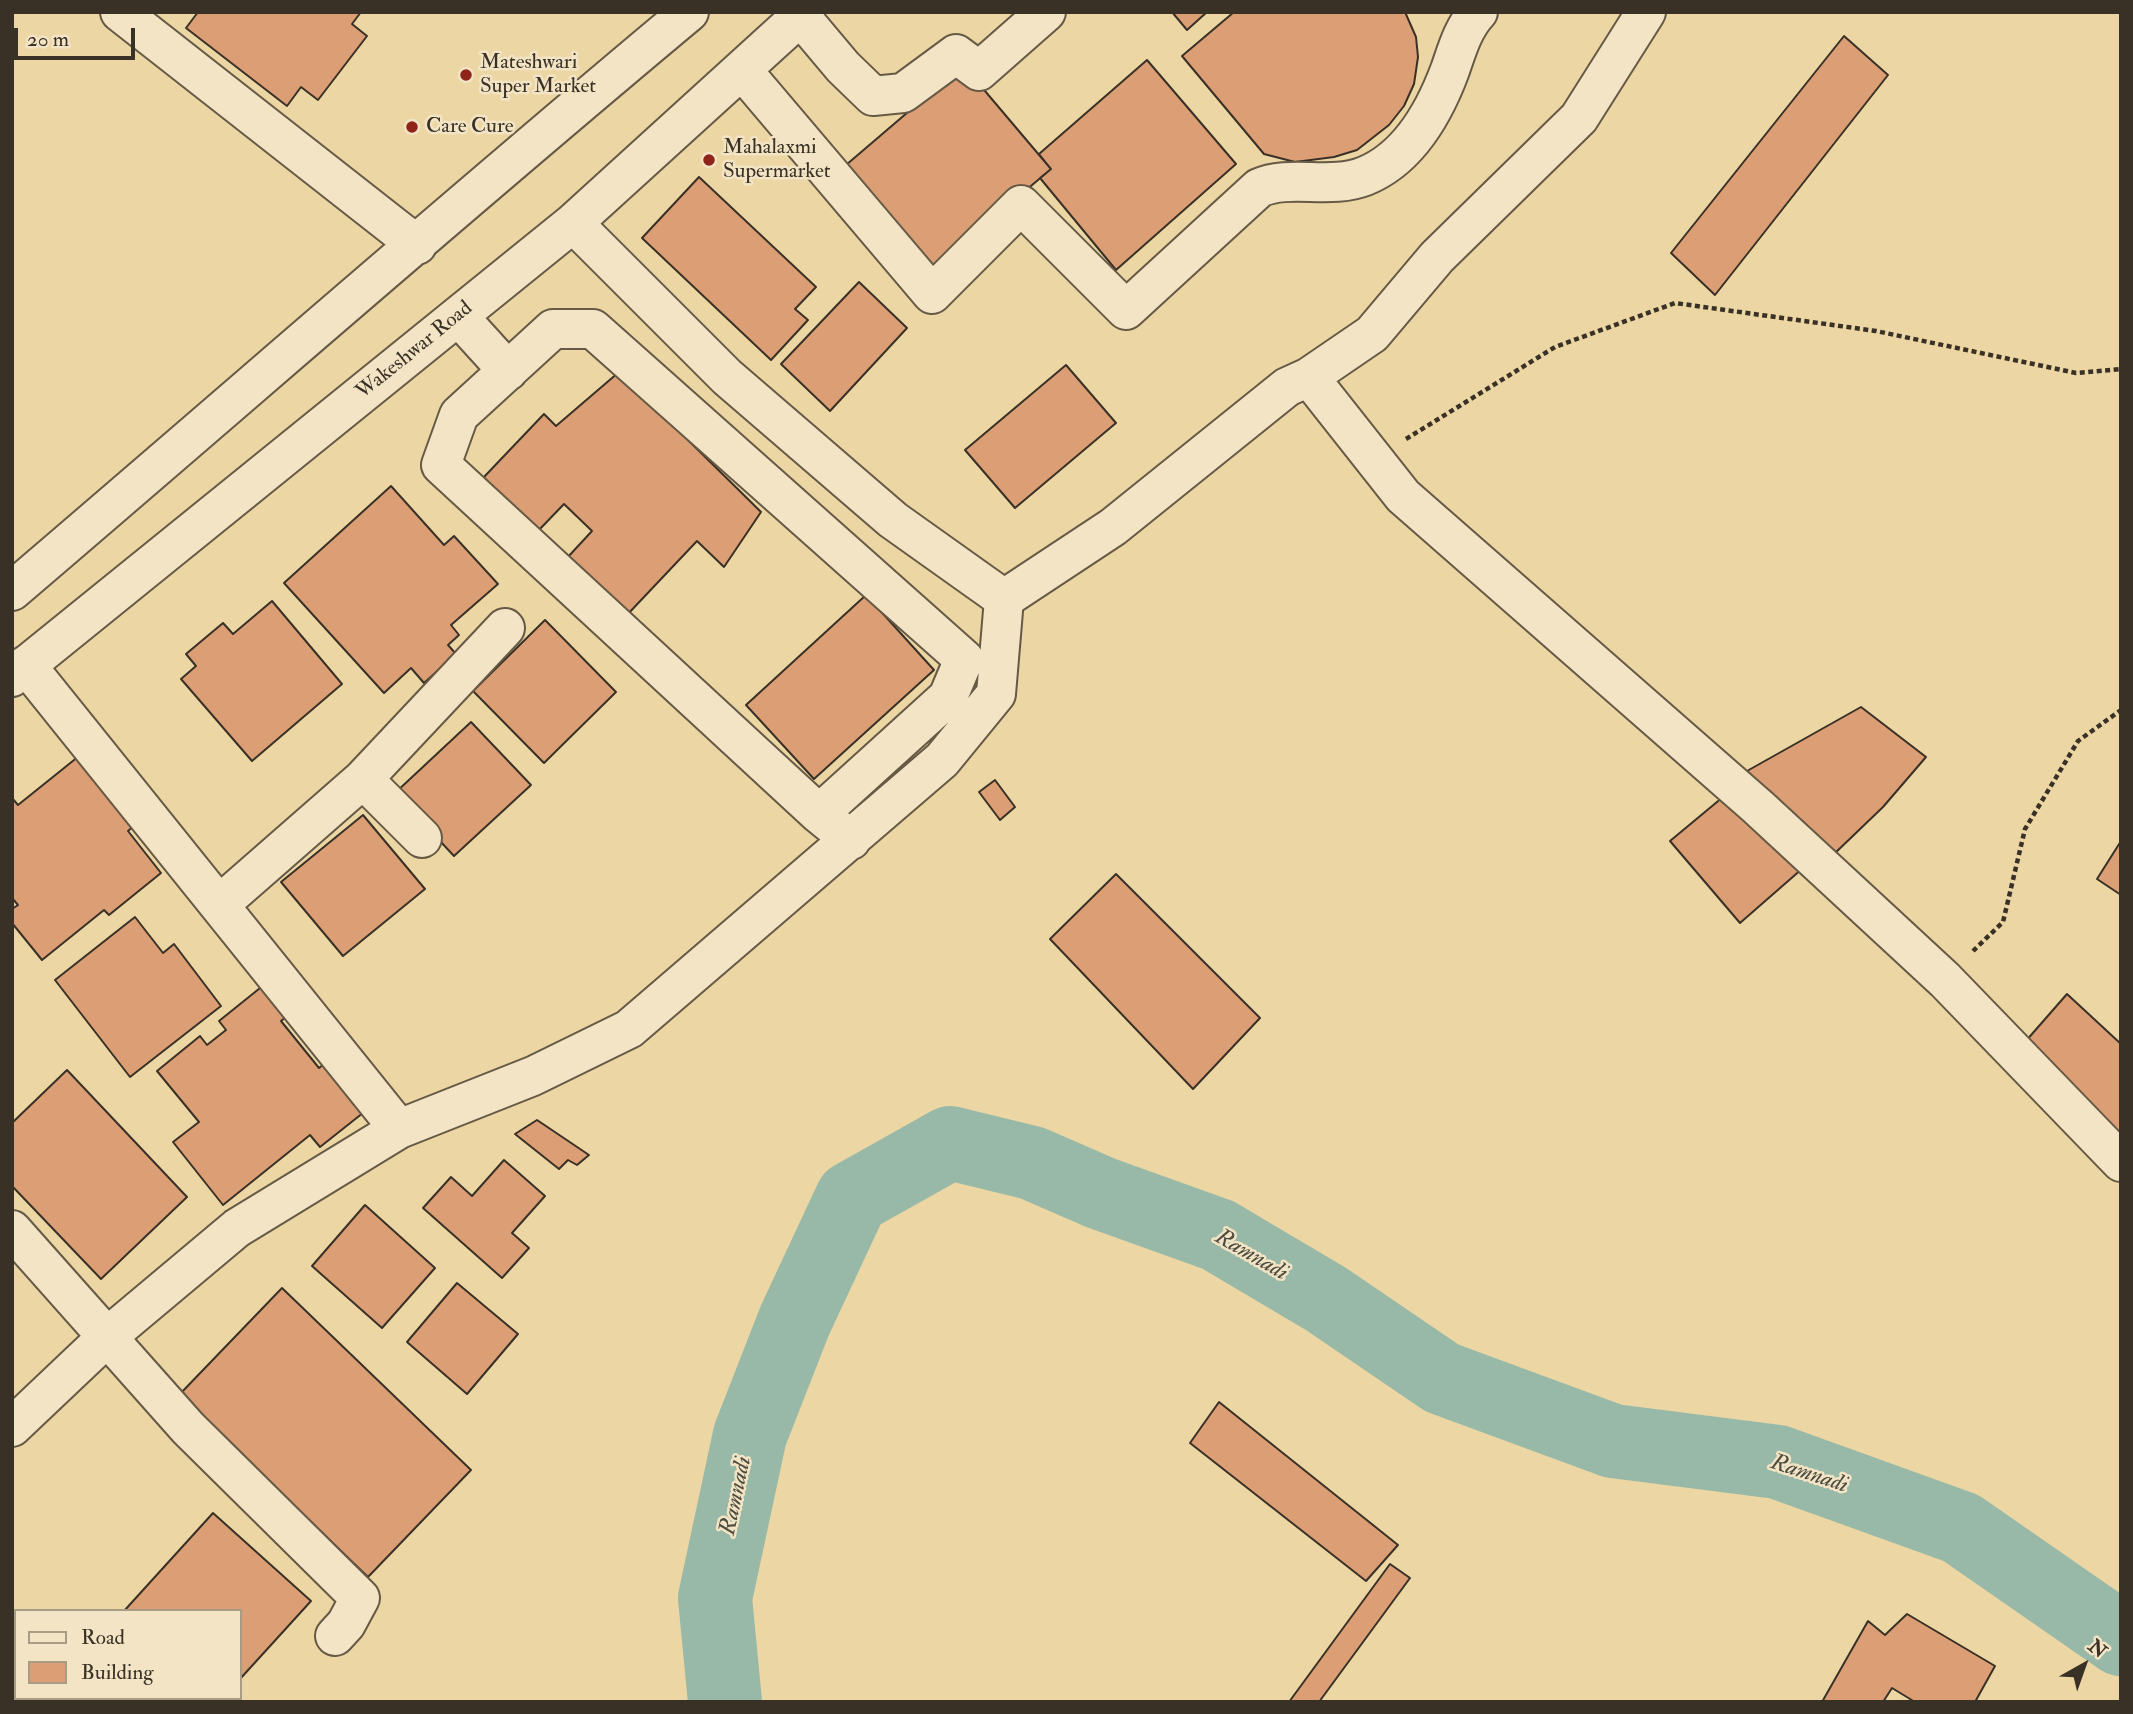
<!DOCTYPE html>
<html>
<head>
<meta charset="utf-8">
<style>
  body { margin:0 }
  #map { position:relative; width:2133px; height:1714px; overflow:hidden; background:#ebd6a4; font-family:"IM FELL Double Pica",serif }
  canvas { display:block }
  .frame { position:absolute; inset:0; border:14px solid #3a3126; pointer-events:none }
  .legend { position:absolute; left:14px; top:1609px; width:228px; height:91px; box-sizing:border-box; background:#f2e4c4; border:2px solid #a89c85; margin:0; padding:9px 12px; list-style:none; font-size:21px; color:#3a3126 }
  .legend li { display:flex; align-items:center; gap:14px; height:35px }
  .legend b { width:35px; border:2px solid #a89c85 }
  .north { position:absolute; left:2049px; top:1630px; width:70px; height:70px; -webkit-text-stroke:5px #f2e4c4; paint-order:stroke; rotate:40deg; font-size:19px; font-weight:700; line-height:28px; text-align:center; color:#3a3126 }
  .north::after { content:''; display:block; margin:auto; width:24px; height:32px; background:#3a3126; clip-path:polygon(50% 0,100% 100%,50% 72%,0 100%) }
  .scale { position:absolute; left:14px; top:28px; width:121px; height:32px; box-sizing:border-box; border:4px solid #3a3126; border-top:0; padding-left:9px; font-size:21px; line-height:24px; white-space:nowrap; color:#3a3126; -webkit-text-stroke:5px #f2e4c4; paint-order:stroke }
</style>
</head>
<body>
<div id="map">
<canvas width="2133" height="1714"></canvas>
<div class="frame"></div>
<ul class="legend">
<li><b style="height:9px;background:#f2e4c4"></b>Road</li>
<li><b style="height:19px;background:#dc9e74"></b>Building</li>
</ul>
<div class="north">N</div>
<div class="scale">20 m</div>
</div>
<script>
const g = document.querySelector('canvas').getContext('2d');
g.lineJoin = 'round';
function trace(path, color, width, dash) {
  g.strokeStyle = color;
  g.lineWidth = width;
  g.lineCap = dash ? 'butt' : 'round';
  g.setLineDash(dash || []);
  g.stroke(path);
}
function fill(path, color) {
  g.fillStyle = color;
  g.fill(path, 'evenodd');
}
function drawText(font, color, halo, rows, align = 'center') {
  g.font = font + ' "IM FELL Double Pica",serif';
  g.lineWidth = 5;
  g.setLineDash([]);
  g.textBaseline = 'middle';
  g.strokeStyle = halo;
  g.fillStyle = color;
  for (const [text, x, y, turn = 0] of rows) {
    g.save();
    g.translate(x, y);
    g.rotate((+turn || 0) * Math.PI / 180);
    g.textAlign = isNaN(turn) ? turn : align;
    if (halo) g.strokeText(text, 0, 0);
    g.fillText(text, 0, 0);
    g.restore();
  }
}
trace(new Path2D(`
  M 725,1702 L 715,1598 L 750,1435 L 795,1320 L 852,1198 L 950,1143 L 1032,1163 L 1101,1193 L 1218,1235 L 1326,1299 L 1442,1378 L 1613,1441 L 1778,1462 L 1961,1528 L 2121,1639`), '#98b9a7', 74);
const building = new Path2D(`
  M 361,12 L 352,24 L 367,36 L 318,100 L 301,87 L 287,106 L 186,28 L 198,12 Z
  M 1172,12 L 1207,12 L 1187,30 Z
  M 1234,12 L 1405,12 L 1416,37 L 1418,57 L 1414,84 L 1404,106 L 1389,125 L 1357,150 L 1334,157 L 1295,162 L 1264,154 L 1182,56 Z
  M 1844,36 L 1888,75 L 1715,295 L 1671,253 Z
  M 1147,60 L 1236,164 L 1116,270 L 1040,178 L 1051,169 L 1039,154 Z
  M 963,65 L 1051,169 L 927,274 L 839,171 Z
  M 699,177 L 816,287 L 795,309 L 808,320 L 771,360 L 642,238 Z
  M 859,282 L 907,328 L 830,411 L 781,364 Z
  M 1066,365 L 1116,423 L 1015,508 L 965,450 Z
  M 619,372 L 761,512 L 724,567 L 697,541 L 626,616 L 567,558 L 592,531 L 564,504 L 538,531 L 483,478 L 544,414 L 556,426 Z
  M 391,486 L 444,545 L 454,536 L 498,584 L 451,625 L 459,635 L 448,645 L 456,654 L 424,683 L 411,668 L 384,693 L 284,583 Z
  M 866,595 L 934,670 L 814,779 L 746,705 Z
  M 272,601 L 342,684 L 252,761 L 181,679 L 196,666 L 186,654 L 223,623 L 233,634 Z
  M 545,620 L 616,692 L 544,763 L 473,691 Z
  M 1861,707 L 1926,757 L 1883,807 L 1833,855 L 1747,771 Z
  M 471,722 L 531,785 L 454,856 L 395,793 Z
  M 84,752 L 135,825 L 128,831 L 161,873 L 109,915 L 104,910 L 42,960 L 12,923 L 12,909 L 18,905 L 12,898 L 12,798 L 18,805 Z
  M 995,780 L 1015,807 L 1000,820 L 979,792 Z
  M 1729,792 L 1803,868 L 1740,923 L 1670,841 Z
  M 363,815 L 425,889 L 343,956 L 281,882 Z
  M 2121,841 L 2121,895 L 2097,879 Z
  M 1116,874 L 1260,1018 L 1193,1089 L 1050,939 Z
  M 135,917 L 163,953 L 174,944 L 221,1006 L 130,1077 L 55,980 Z
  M 270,980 L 295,1010 L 281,1021 L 319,1068 L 333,1057 L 373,1105 L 320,1147 L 310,1135 L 223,1205 L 173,1142 L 199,1122 L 157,1071 L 200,1036 L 207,1045 L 226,1030 L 219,1021 Z
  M 2067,994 L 2121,1044 L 2121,1148 L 2018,1050 Z
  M 67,1070 L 187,1197 L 101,1279 L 12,1186 L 12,1123 Z
  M 537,1120 L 589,1155 L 577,1165 L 568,1160 L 559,1169 L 515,1134 Z
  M 504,1160 L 545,1196 L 512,1233 L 529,1248 L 502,1278 L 423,1208 L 451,1177 L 472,1196 Z
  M 365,1205 L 435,1268 L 382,1328 L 312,1266 Z
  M 457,1283 L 518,1334 L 467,1394 L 407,1342 Z
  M 282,1288 L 471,1470 L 368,1577 L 179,1395 Z
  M 1219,1402 L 1398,1545 L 1366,1581 L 1190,1443 Z
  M 213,1513 L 311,1601 L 240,1679 L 240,1611 L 124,1611 Z
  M 1390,1564 L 1410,1578 L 1319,1702 L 1289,1702 Z
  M 1907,1614 L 1995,1666 L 1975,1702 L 1915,1702 L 1892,1688 L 1883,1702 L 1822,1702 L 1868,1621 L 1885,1635 Z`);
fill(building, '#dc9e74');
trace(building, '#3a3126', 2);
const minor = new Path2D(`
  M 120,12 L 417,245
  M 801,17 L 843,67 L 873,96 L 903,93 L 956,54 L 979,71 L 1046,12
  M 742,70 L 932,294 L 1021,205 L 1126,310 L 1259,188 C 1290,174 1330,190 1365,176 C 1409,158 1434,113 1450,70 C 1457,50 1463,28 1478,12
  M 573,223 L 727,377 L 893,520 L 1004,599
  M 458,316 L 508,371
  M 1309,377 L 1403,496 L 1758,807 L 1945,980 L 2121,1162
  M 12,591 C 238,398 461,202 689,12
  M 1004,599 L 1113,527 L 1287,387 L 1309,377 L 1372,334 L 1437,257 L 1579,118 L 1646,12
  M 26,665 L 399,1129
  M 12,677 L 573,223 L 805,12
  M 363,779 L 422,838
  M 819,814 L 948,697 L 964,659 L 593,329 L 553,329 L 459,415 L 441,465 L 819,814 L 851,840
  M 219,905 L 363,779 L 505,628
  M 12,1230 L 188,1428 L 360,1598 L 346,1624 L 335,1636
  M 12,1427 L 107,1337 L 237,1228 L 399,1129 L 533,1076 L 629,1029 L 942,760 L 996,694 L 1004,599`);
trace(minor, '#665a46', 42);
trace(new Path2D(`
  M 1406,439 L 1555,347 L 1675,303 L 1876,331 L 2076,373 L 2121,369
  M 1973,951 L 2003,922 L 2025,829 L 2078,741 L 2121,710`), '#3a3126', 4.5, [5, 3.5]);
trace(minor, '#f2e4c4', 38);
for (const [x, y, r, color] of [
  [466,75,7,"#8f2418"],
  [412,127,7,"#8f2418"],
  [709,160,7,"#8f2418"]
]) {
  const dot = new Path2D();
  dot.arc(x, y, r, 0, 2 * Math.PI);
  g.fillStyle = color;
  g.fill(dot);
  trace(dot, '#f2e4c4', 2.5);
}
drawText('21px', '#3a3126', '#f2e4c4', [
  ["Mateshwari",480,63],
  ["Super Market",480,87],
  ["Care Cure",426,127],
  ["Mahalaxmi",723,148],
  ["Supermarket",723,172]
], 'left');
drawText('21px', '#3a3126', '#f2e4c4', [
  ["Wakeshwar Road",415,351,-39]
]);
drawText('italic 23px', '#4d4c40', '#f2e4c4', [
  ["Ramnadi",1251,1256,30],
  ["Ramnadi",1809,1475,18],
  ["Ramnadi",737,1496,-78]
]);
</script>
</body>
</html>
